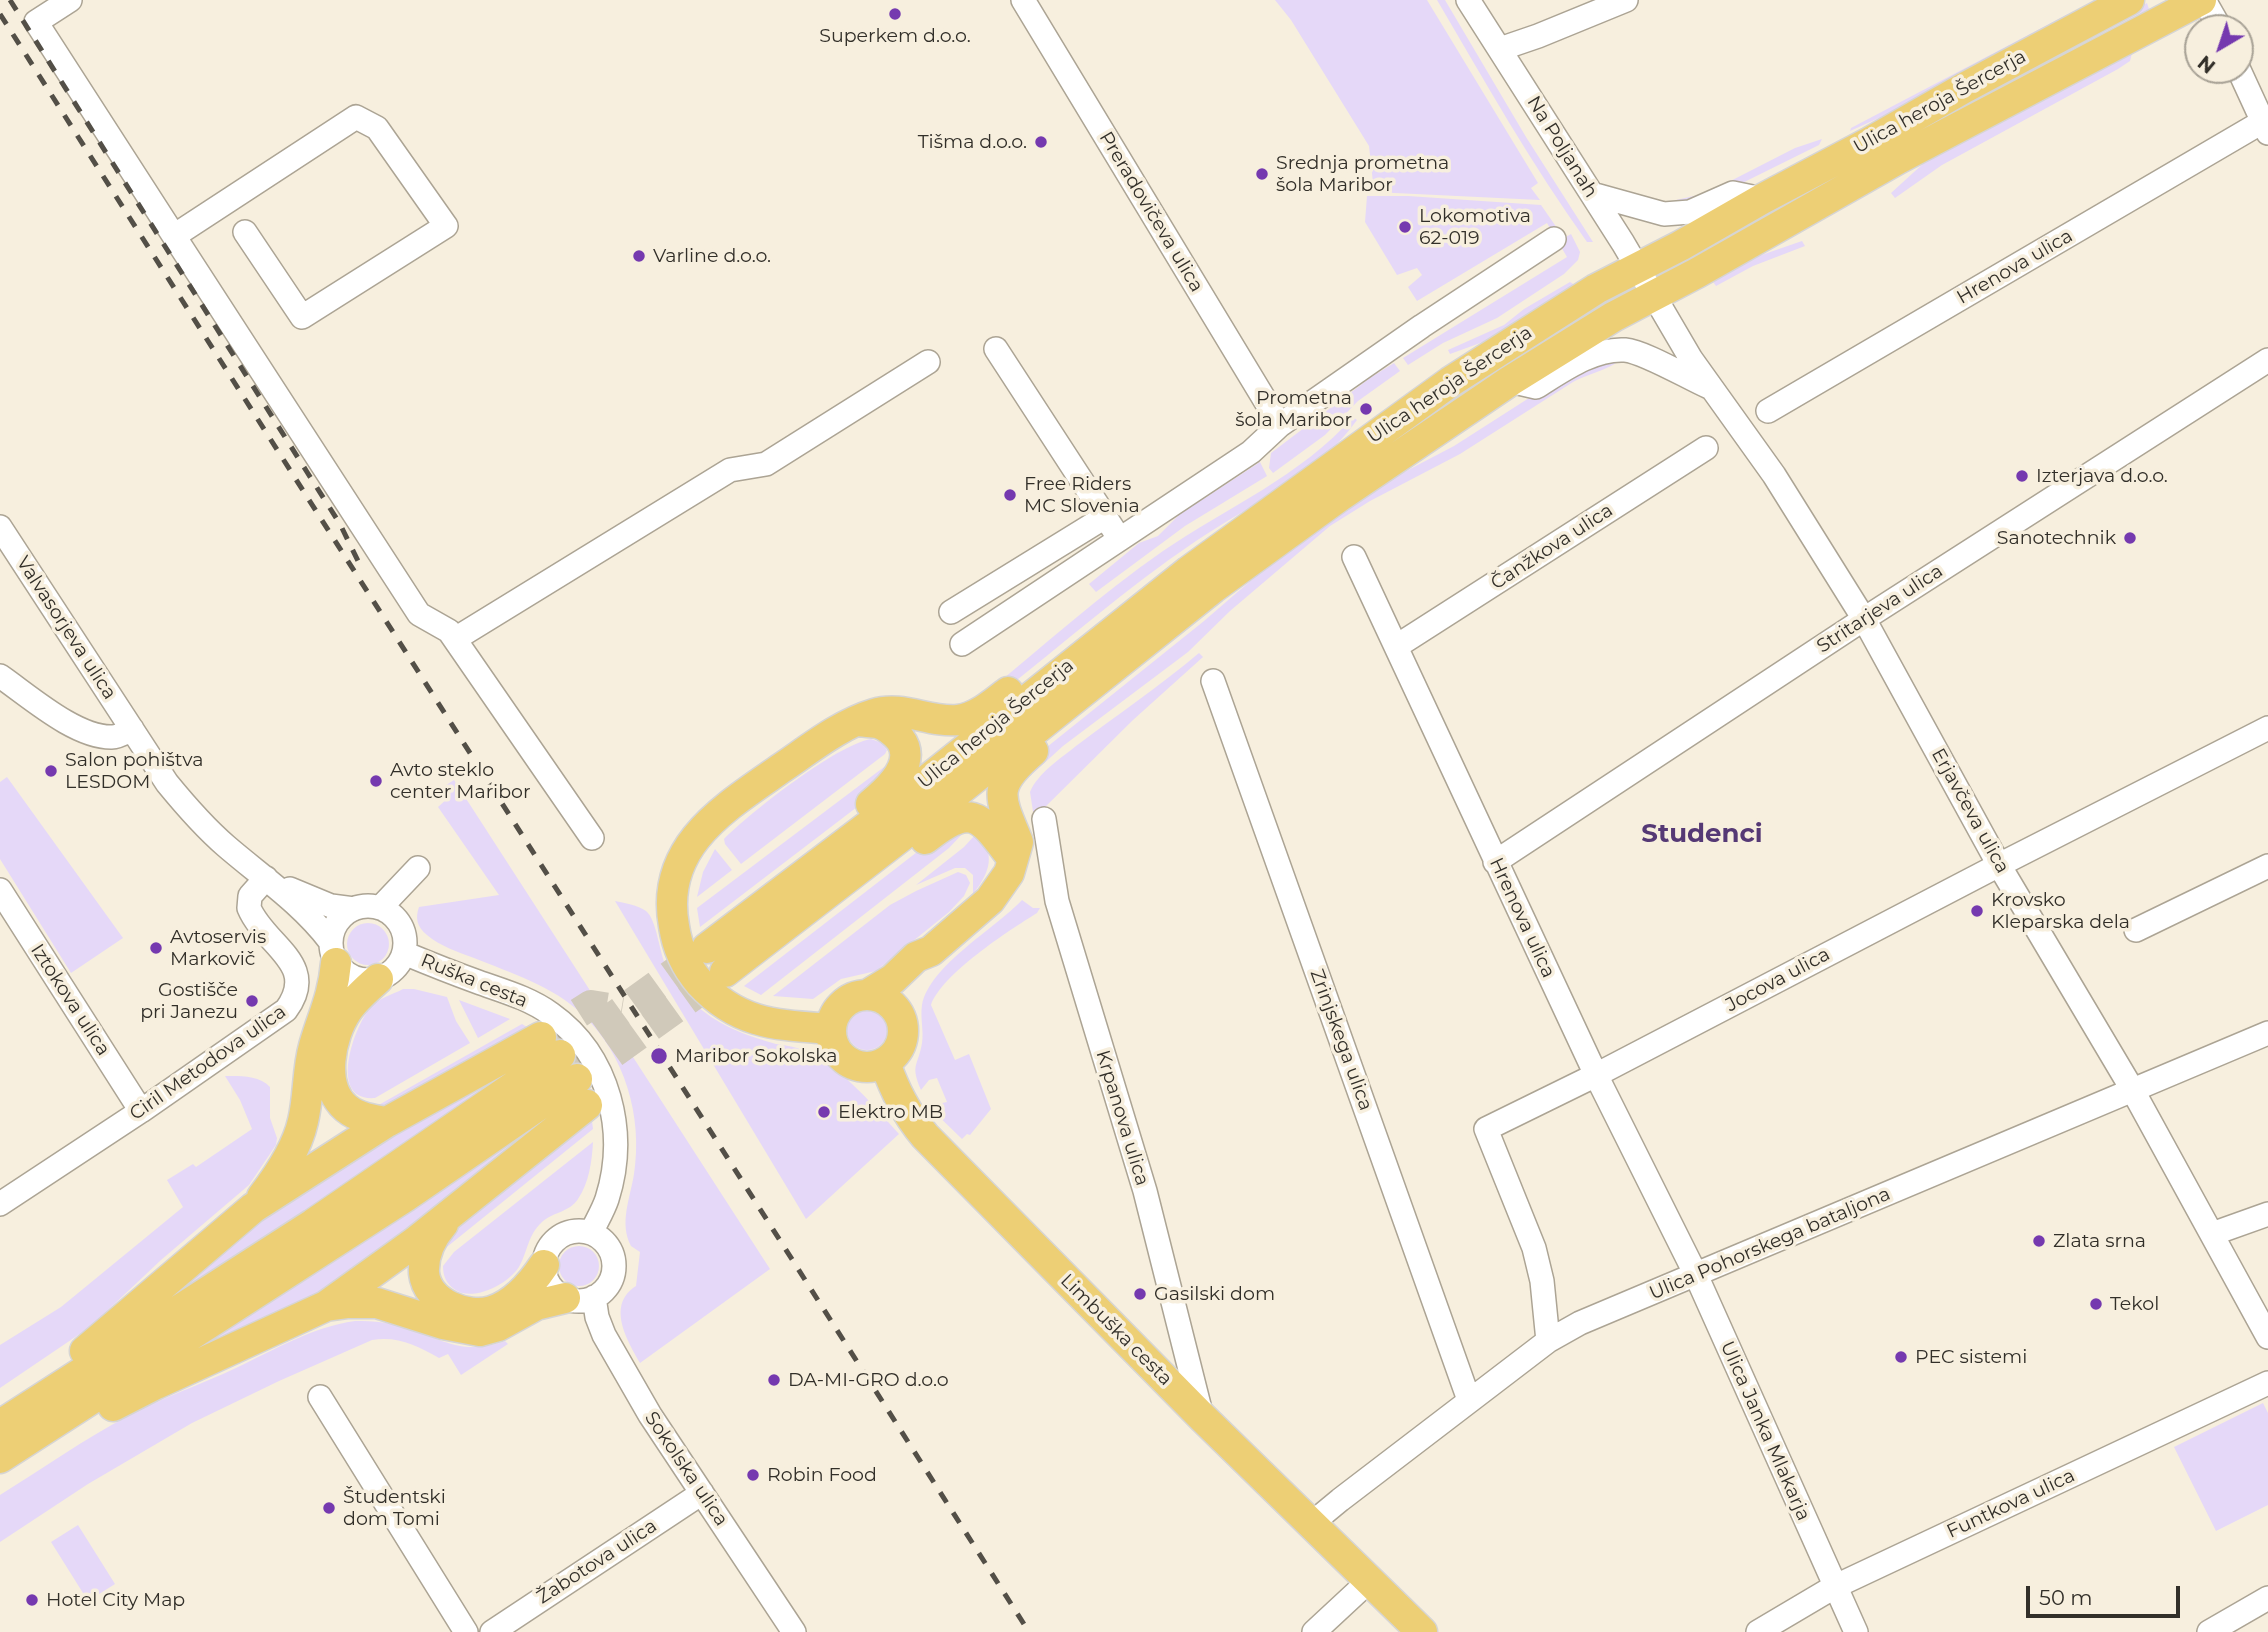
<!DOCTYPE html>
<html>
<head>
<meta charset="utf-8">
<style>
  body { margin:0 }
  #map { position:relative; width:2268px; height:1632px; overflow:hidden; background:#f7efde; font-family:Montserrat,sans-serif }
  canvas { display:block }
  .north { position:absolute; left:2184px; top:14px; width:70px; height:70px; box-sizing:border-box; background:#f7efde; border:2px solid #a8a296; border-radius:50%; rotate:219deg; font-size:19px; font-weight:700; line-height:28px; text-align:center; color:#322f29 }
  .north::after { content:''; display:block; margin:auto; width:24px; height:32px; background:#7539af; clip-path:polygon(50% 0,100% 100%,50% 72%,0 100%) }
  .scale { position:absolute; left:2026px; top:1586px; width:154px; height:32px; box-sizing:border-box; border:4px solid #322f29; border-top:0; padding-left:9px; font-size:21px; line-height:24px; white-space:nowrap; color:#322f29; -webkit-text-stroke:5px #f7efde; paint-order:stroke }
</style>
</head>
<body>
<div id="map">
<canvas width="2268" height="1632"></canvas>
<div class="north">N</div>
<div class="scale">50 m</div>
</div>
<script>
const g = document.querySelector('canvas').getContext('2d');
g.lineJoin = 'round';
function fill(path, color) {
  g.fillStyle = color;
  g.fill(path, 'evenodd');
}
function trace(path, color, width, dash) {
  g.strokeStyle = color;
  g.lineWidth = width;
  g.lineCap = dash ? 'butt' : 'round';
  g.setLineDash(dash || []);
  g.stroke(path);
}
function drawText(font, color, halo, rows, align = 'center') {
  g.font = font + ' Montserrat,sans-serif';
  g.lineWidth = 7;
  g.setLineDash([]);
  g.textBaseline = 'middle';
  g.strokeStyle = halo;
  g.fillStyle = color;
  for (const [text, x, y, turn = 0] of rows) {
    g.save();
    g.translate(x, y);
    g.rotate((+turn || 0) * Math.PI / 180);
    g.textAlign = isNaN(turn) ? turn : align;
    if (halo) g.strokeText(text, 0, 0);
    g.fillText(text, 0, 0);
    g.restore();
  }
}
fill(new Path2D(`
  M 1275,0 L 1427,0 L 1538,183 L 1531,188 L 1540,200 L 1374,192 L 1369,146 L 1291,20 Z
  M 1437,0 L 1445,0 L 1526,137 L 1593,242 L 1587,242 C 1532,165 1485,82 1437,0 Z
  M 2147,3 L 2149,9 L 2038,67 L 1699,259 L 1697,254 L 1861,164 L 2035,62 Z
  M 2068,14 L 2070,16 L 1899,109 L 1850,131 L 1851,128 Z
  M 2132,53 L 2130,61 L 2118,69 L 1942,165 L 1895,198 L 1891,193 L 1925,162 Z
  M 1822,139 L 1819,145 L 1714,197 L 1676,207 L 1676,200 L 1707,193 L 1795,148 Z
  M 1367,196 L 1408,196 L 1541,205 L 1564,238 L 1571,234 L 1580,252 L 1578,260 L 1564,274 L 1497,318 L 1443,343 L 1408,365 L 1403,358 L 1567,257 L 1547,223 L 1417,301 L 1408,287 L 1422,275 L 1417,268 L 1397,275 L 1365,222 Z
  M 1802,241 L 1805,246 L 1753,266 L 1716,286 L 1711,279 L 1750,259 Z
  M 1570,282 L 1578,287 L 1494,338 L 1450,354 L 1448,350 L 1504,325 L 1524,309 Z
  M 1596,361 L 1617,362 C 1610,369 1585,375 1573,382 L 1460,454 L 1370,501 L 1330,526 L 1230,611 L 1188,652 L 1063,746 L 1017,788 L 1047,747 L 1204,621 L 1307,532 L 1389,480 L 1454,446 L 1565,375 Z
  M 1394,363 L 1400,371 L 1358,401 L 1325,435 L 1273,473 L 1269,468 L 1271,453 L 1370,378 Z
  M 1353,417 L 1357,420 C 1318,475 1251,504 1196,541 C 1126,588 1063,644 997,696 L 985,694 C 1043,646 1101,594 1163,551 C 1228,507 1301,476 1353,417 Z
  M 1260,462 L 1267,476 L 1185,526 L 1096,592 L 1089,584 L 1139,543 L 1158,536 L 1179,515 Z
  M 1199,653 L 1203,657 L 1133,720 L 1034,818 L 1030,792 C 1038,773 1060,759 1076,746 C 1117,715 1160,686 1199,653 Z
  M 871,739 L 882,743 L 887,750 L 885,754 L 741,864 L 725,844 L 724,839 C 751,812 836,745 871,739 Z
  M 888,764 L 878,791 L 700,927 L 697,908 Z
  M 7,777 L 123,938 L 71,973 L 0,859 L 0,782 Z
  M 454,780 L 770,1269 L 640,1363 C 627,1340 606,1305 636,1286 L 640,1252 L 631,1246 C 619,1223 630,1199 634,1174 C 643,1117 625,1054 582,1014 C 553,986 511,973 474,958 C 458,952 440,946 427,935 C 417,927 415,918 419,907 L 499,895 L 438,807 L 448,798 L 440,789 Z
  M 967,829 L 949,848 L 761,995 L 744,986 L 939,835 Z
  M 975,835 C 998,852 989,874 973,894 L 973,875 L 965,868 L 955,868 L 916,885 L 964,847 Z
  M 715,849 L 732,870 L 697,897 L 703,872 Z
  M 958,872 L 966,875 L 970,883 L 964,896 L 949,912 L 876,971 L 841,979 L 813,999 L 773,996 L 890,905 L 916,891 Z
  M 1022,900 L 1033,908 L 1040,908 L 1037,913 C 1008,931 942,974 931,1005 L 955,1060 L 969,1054 L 991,1109 L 970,1135 L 967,1134 L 962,1139 L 928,1106 L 947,1102 L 937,1078 L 929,1080 L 921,1090 C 910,1064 918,1067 922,1043 C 924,1031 920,1018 922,1005 C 930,965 995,929 1022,900 Z
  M 615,901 C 624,903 638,905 646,911 C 657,920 659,952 666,966 C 674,982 689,999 703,1011 C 724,1028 751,1037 776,1044 C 783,1045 791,1046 797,1048 C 838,1062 871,1103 899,1134 L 806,1219 Z
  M347 944a21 21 0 1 1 42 0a21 21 0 1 1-42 0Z
  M 403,989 L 414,989 L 447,997 L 456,1021 L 470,1043 L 375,1098 C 327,1102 354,1027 370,1008 C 378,998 392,995 403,989 Z
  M 459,1000 L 510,1019 L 478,1038 Z
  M847 1030a20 20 0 1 1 40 0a20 20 0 1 1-40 0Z
  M 522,1024 L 537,1033 L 410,1104 L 368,1111 Z
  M 546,1052 L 193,1288 L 145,1312 L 245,1226 L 384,1135 Z
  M 225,1076 C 240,1076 259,1075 270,1087 L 270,1118 L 277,1138 L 276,1145 L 249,1185 L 161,1260 L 90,1327 L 0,1388 L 0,1345 L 61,1307 L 183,1207 L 167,1180 L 193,1164 L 196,1167 L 252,1129 L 240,1100 Z
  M 584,1095 L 317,1299 L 161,1371 L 539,1117 Z
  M 591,1113 L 593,1129 L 432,1259 L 441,1237 Z
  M 593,1142 C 592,1161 589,1183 578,1199 C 570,1212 553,1212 542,1222 C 528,1235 528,1250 520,1265 C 510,1284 472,1303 454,1289 C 446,1283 443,1276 443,1266 L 454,1252 Z
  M559 1266a20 20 0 1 1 40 0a20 20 0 1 1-40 0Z
  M 355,1321 C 374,1321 392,1322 410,1329 C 447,1342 464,1355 505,1341 L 508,1344 L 461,1375 L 448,1354 L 439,1358 C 416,1345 398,1336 372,1340 L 279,1381 L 192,1423 L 88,1484 L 0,1542 L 0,1495 C 42,1469 84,1439 128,1416 C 163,1397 200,1385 236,1368 C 276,1349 312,1327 355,1321 Z
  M 2263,1403 L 2268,1413 L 2268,1505 L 2216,1531 L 2174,1447 Z
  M 78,1525 L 115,1584 L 88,1601 L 51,1542 Z`), '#e5d8f8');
trace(new Path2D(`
  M 541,1037 L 591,1005 L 622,1010
  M 560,1055 L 707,949
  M 577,1079 L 725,973`), '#d0c9ba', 30, [30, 15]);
const minor = new Path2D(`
  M 70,0 L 36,22 L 174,236
  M 1023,0 L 1280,425
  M 1468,0 L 1623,243 L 1691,359 L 1774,475 L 1864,619 L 1999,865 L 2132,1089 L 2268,1337
  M 2204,0 L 2220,28
  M 1500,49 L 1538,36 L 1626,0
  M 2239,70 L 2268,133
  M 1592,194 L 1664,214 L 1690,212 L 1733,193 L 1762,199
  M 245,232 L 302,317 L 446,226 L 377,128 L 356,117 L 174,236 L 419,614 L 449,631 L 592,838
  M 996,349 L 1119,538
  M 1510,381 L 1536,387 C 1562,371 1593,348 1625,350 C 1645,352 1688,378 1709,387
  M 1768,411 L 2262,122
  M 0,527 L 167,783 C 185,805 204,827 226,846 C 262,877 301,903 330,941
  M 1354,557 L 1596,1075 L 1696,1275 L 1856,1632
  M 951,612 L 1105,517
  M 455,639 L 730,470 L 766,464 L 928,362
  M 962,644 L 1251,452 L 1280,425 L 1422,326 L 1554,239
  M 1397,646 L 1706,448
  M 0,676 C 29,696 76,738 112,737 C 119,737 126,732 132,729
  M 1213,681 L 1469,1400
  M 1044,819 L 1057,901 L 1145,1191 L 1202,1417
  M 1495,862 L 1864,619 L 2268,360
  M 290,889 L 331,906 L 354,909
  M 0,890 L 141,1111
  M331 943a37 37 0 1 1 74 0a37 37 0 1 1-74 0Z
  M 380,908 L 418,868
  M 2136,930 L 2268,866
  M 404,953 C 428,963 453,973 478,982 C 503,991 529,998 551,1014 C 610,1056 628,1133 607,1199 C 603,1211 596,1222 591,1233
  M 0,1204 L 141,1111 L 286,1010 C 320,964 265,946 249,908 L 250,896 L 266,878
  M544 1266a35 35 0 1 1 70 0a35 35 0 1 1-70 0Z
  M 2212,1234 L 2268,1214
  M 594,1297 L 597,1317 L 604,1335 L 650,1415 L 794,1632
  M 1548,1341 L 1542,1281 L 1534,1248 L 1486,1129 L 1596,1075 L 1999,865 L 2268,728
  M 320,1397 L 466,1632
  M 1311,1524 L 1340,1500 L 1548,1341 L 1580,1323 L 2268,1033
  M 492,1632 L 702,1493
  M 1314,1632 L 1370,1580
  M 1758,1632 L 1834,1587 L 2268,1383
  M 2209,1632 L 2268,1598`);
const major = new Path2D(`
  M 856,721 C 863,722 871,722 878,723 C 887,726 894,732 900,739 C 918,763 888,790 871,804
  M 925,839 C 973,801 980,816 1012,858
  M 707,948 L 892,808 L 1189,571 L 1450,382 L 1596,289 L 1680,246 L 1762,199 L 1870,142 L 1964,88 L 2129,0
  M 725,972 L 912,828 L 1213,588 L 1340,496 L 1510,381 L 1613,317 L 1697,273 L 1898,159 L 2201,0
  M 378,979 C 367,989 355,999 347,1011 C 330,1036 320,1086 346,1108 C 358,1118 373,1120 387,1122
  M 867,995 L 893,979 L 916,957 L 931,951 L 990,900 L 1009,873 L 1018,842 C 998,795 992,786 1033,751
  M831 1031a36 36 0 1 1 72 0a36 36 0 1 1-72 0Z
  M 831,1029 C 778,1025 739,1025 700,983 C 686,967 677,947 674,926 C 659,845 726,807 783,767 C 811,748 841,724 874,714 C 903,705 929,723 958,720 C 977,718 993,703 1008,692
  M 885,1063 C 895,1091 906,1113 925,1136 L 1202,1417 L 1422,1632
  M 262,1197 C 279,1175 297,1149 303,1121 C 309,1096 307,1071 314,1046 C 323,1015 333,997 336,963
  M 443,1224 C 431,1238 423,1254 424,1273 C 427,1303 467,1319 492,1311 C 514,1304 532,1283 544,1265
  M 326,1306 L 348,1303 L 377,1303 L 443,1324 L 480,1331 L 498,1326 L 536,1305 L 565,1298
  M 85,1351 L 253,1208 L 387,1122 L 541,1037
  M 113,1406 L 156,1384 L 326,1306 L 415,1242 L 587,1105
  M 0,1425 L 313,1224 L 560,1055
  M 0,1458 L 405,1197 L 577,1079`);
trace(minor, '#aca494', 26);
trace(major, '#d6d5d4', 33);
trace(minor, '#fff', 23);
trace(major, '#edcf75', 30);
trace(new Path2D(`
  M 10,0 L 307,472 L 340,524 L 360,565
  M 0,14 L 1029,1632`), '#534f47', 5, [12, 12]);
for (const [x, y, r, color] of [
  [895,14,7,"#7539af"],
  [1041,142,7,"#7539af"],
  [1262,174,7,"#7539af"],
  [1405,227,7,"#7539af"],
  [639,256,7,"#7539af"],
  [1366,409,7,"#7539af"],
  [2022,476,7,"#7539af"],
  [1010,495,7,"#7539af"],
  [2130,538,7,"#7539af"],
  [51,771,7,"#7539af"],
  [376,781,7,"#7539af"],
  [1977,911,7,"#7539af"],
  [156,948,7,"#7539af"],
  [252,1001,7,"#7539af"],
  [659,1056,9,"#7539af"],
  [824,1112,7,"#7539af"],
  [2039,1241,7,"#7539af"],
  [1140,1294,7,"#7539af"],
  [2096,1304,7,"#7539af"],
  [1901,1357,7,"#7539af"],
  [774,1380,7,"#7539af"],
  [753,1475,7,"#7539af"],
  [329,1508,7,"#7539af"],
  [32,1600,7,"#7539af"]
]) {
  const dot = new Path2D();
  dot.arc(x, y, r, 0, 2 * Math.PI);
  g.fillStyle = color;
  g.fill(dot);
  trace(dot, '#f7efde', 2.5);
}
drawText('19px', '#322f29', '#f7efde', [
  ["Superkem d.o.o.",895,36,"center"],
  ["Tišma d.o.o.",1027,142,"right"],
  ["Srednja prometna",1276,163],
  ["šola Maribor",1276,185],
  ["Lokomotiva",1419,216],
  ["62-019",1419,238],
  ["Varline d.o.o.",653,256],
  ["Prometna",1352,398,"right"],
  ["šola Maribor",1352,420,"right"],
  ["Izterjava d.o.o.",2036,476],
  ["Free Riders",1024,484],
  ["MC Slovenia",1024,506],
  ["Sanotechnik",2116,538,"right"],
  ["Salon pohištva",65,760],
  ["LESDOM",65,782],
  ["Avto steklo",390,770],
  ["center Maribor",390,792],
  ["Krovsko",1991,900],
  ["Kleparska dela",1991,922],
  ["Avtoservis",170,937],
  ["Markovič",170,959],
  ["Gostišče",238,990,"right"],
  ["pri Janezu",238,1012,"right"],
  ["Maribor Sokolska",675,1056],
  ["Elektro MB",838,1112],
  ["Zlata srna",2053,1241],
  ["Gasilski dom",1154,1294],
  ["Tekol",2110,1304],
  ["PEC sistemi",1915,1357],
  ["DA-MI-GRO d.o.o",788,1380],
  ["Robin Food",767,1475],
  ["Študentski",343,1497],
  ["dom Tomi",343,1519],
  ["Hotel City Map",46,1600]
], 'left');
drawText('19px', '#322f29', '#f7efde', [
  ["Ulica heroja Šercerja",1940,102,-29],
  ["Na Poljanah",1562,147,58],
  ["Preradovičeva ulica",1151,212,59],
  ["Hrenova ulica",2015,267,-30],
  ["Ulica heroja Šercerja",1450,385,-34],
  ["Čanžkova ulica",1552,547,-33],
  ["Stritarjeva ulica",1880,609,-33],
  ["Valvasorjeva ulica",66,628,57],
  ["Ulica heroja Šercerja",996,724,-39],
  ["Erjavčeva ulica",1970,811,61],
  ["Hrenova ulica",1522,918,65],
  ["Jocova ulica",1778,980,-28],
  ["Ruška cesta",474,981,22],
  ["Iztokova ulica",70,1000,57],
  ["Zrinjskega ulica",1341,1040,70],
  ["Ciril Metodova ulica",208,1063,-35],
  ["Krpanova ulica",1122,1118,73],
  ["Ulica Pohorskega bataljona",1770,1244,-23],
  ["Limbuška cesta",1116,1330,45],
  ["Ulica Janka Mlakarja",1765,1431,66],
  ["Sokolska ulica",686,1469,56],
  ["Funtkova ulica",2011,1504,-25],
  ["Žabotova ulica",597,1562,-33]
]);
drawText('bold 26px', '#553975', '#f7efde', [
  ["Studenci",1702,834]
]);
</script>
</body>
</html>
